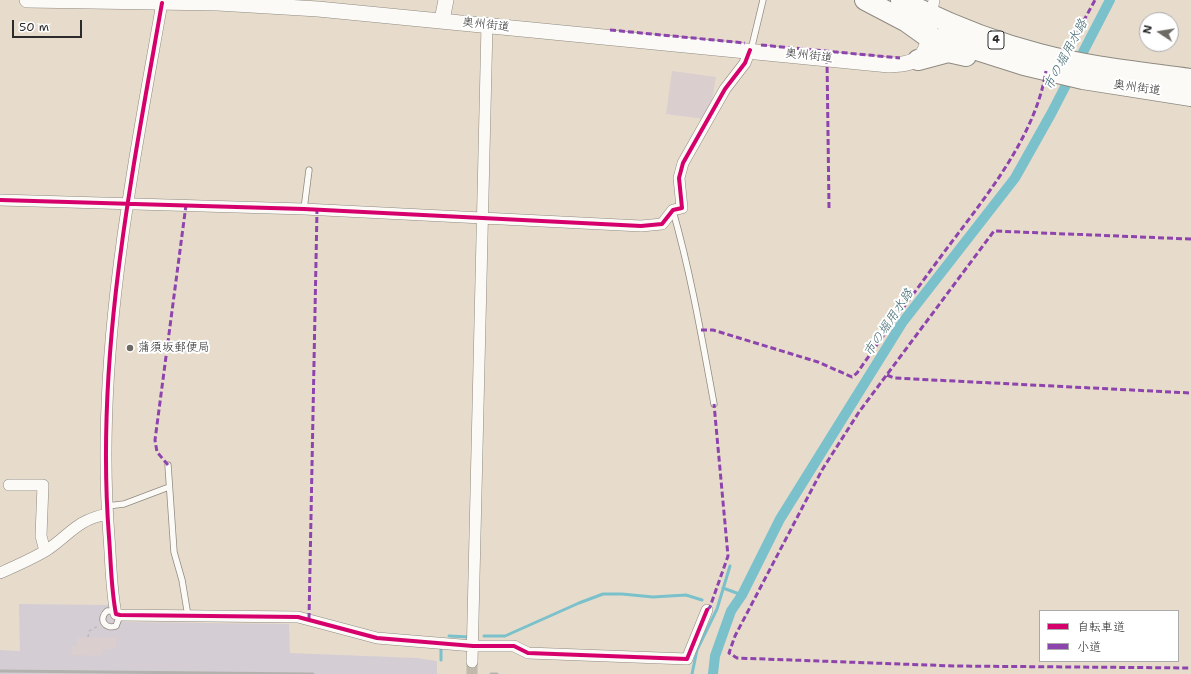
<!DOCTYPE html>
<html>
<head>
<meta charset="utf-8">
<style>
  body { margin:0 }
  #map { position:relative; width:1191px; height:674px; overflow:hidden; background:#e7dccc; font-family:"Shantell Sans","Klee One",sans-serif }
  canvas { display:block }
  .legend { position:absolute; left:1039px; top:610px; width:140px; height:52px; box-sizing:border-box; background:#fff; border:1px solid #aaa; margin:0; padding:5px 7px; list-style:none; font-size:12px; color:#2b2b2b }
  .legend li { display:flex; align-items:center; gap:8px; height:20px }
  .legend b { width:20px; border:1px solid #aaa }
  .north { position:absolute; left:1139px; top:12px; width:40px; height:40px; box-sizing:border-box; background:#fff; border:1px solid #aaa; border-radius:50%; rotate:282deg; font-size:11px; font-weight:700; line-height:16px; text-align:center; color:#2b2b2b }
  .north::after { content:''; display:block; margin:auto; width:14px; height:18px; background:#6d6963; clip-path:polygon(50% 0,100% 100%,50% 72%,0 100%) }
  .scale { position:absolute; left:12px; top:20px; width:70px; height:18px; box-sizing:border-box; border:2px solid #2b2b2b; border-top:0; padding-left:5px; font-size:12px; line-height:14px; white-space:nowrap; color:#2b2b2b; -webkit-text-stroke:3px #fff; paint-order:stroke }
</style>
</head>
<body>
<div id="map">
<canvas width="1191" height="674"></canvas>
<ul class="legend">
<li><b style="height:5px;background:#d6006c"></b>自転車道</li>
<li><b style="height:5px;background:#8e44ad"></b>小道</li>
</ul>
<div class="north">N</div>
<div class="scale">50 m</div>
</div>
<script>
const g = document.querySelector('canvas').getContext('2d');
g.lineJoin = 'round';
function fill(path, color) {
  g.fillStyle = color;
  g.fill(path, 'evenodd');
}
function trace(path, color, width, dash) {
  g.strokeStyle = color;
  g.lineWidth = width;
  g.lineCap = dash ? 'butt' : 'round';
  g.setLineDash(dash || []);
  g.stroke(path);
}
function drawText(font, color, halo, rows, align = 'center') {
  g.font = font + ' "Shantell Sans","Klee One",sans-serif';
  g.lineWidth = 4;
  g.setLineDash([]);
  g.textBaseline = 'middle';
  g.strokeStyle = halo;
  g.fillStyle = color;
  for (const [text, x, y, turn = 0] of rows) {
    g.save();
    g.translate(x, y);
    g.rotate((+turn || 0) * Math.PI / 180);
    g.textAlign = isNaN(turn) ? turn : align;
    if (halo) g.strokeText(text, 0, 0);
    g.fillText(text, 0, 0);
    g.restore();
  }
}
fill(new Path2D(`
  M 19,604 L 109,605 L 119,621 L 129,622 L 289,624 L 290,653 L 417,658 L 437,661 L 437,674 L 0,674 L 0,650 L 20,651 Z`), '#d5cdd4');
trace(new Path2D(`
  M 723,588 L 742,595
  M 449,636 L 469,637
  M 484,636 L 505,636 L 579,603 L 603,594 L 622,594 L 653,597 L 686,595 L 702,600
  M 441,660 L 441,648
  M 692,674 L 697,650 L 717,609 L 730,566`), '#7bc1cb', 3);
trace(new Path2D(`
  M 713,674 L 715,656 L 731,611 L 742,595 L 780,519 L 902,323 L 1015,178 L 1051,114 L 1110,0`), '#7bc1cb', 10);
fill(new Path2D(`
  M 672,71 L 716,77 L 711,106 L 704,119 L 666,114 Z
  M 77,637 L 117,638 L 116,649 L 103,649 L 102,656 L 72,655 L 72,646 L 77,646 Z`), '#dacece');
trace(new Path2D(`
  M 472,674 L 472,662`), '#c1b9ac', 11, [11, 5.5]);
const lane = new Path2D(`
  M 751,50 L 763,0
  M 304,209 L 309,170
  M 673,211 C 691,274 702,339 714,404
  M 168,465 L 174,552 L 182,580 L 188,616
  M 107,506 L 124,504 L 169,487
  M 115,611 L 107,611 C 98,619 105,630 116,626 L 120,615`);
const street = new Path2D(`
  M 162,3 C 131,179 95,357 109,537 C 111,562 111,589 116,614 L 120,615 L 298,617 L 377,638 L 473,646 L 514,646 L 528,653 L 687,659 L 707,610
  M 931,16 L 934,0
  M 0,200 L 304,209 L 641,226 L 662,224 L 673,210 L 682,208 L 679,178 L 683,163 L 725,89 L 745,63 L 750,50
  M 9,485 L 43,485 L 41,536 L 45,551
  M 0,573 C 16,566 32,559 47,550 C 72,533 75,521 107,514
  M 472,662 L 487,25`);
const secondary = new Path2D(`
  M 27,0 L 218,3 L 318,9 L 889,65 C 929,64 927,50 931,16
  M 442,20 L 446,0`);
const highway = new Path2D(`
  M 865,0 L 907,22 L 928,37 L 961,45 L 1024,65 L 1083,79 L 1191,96
  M 901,0 C 945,23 990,41 1039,54 C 1088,67 1140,72 1191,79
  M 918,60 L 948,52 L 966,56`);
trace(lane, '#8f8a81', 7);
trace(street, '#8f8a81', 12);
trace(secondary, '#8f8a81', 16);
trace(highway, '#8f8a81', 22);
trace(new Path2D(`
  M 88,637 L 89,631 L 98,626`), '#bcbbb8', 1.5, [3, 3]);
trace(lane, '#fbfaf7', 5.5);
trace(street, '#fbfaf7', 11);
trace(secondary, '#fbfaf7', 15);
trace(highway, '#fbfaf7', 20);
trace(new Path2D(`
  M 0,671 L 313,674
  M 491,674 L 497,674`), '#b3b2af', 3);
trace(new Path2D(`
  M 610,30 L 745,43
  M 761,45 L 900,58
  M 827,58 L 829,208
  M 1058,58 L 1066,45 L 1076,35 L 1095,0
  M 1191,239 L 994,231 L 859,412 L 822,470 L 735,636 L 729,653 L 737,658 L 954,666 L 1191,668
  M 701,330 L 713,330 L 818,362 L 852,377 L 857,373 C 885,333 913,294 942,255 C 982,201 1035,139 1046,71
  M 887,375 L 894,378 L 1191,393
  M 168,465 L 157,452 L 155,440 L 186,205
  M 707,610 L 710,607 L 728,556 L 714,404
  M 309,619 L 317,210`), '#8e44ad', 3, [6, 3]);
trace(new Path2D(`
  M 162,3 C 131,179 95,357 109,537 C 111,562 111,589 116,614 L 120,615 L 298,617 L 377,638 L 473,646 L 514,646 L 528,653 L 687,659 L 707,610
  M 0,200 L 304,209 L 641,226 L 662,224 L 673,210 L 682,208 L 679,178 L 683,163 L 725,89 L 745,63 L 750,50`), '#d6006c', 4);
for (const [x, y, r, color] of [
  [130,348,4,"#6d6963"]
]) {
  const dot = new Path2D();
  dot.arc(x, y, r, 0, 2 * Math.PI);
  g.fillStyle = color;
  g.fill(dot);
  trace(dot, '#fff', 1.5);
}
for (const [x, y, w] of [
  [996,40,16]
]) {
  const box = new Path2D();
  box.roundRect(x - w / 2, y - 9, w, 18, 3);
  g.fillStyle = '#fff';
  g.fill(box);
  trace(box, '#2b2b2b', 1);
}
drawText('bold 11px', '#2b2b2b', null, [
  ["4",996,40]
]);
drawText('12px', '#2b2b2b', '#fff', [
  ["奥州街道",486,25,6],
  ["奥州街道",809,56,6],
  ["奥州街道",1137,88,8]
]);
drawText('12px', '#2b2b2b', '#fff', [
  ["蒲須坂郵便局",138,348]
], 'left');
drawText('italic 13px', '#39626b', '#fff', [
  ["市の堀用水路",1066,55,-62],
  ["市の堀用水路",889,323,-56]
]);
</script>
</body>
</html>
